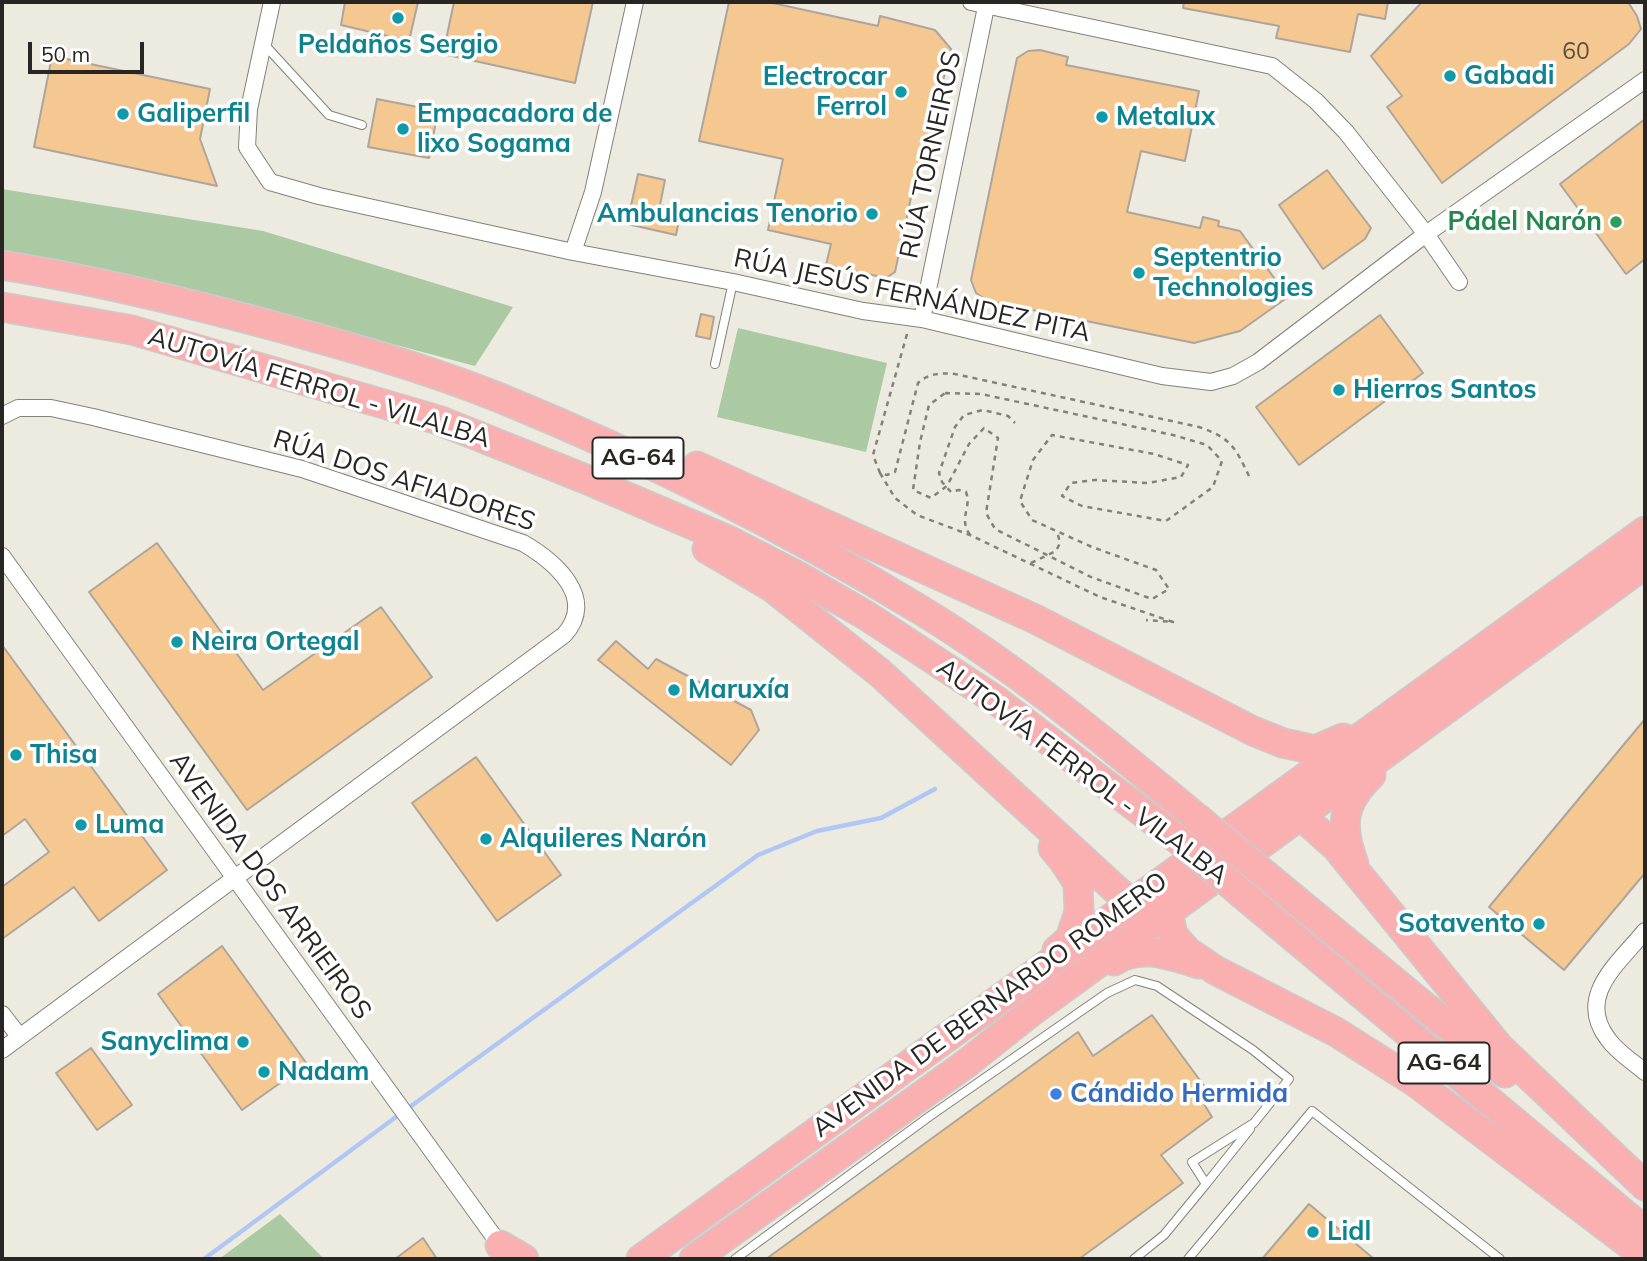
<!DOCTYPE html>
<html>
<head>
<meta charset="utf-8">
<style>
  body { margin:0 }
  #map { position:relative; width:1647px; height:1261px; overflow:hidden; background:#edebdf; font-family:Mulish,sans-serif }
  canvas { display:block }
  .frame { position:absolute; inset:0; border:4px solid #272622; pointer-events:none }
  .scale { position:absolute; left:28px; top:42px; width:116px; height:32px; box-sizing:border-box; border:4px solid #272622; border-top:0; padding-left:9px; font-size:21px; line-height:24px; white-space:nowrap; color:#272622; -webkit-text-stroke:5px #fff; paint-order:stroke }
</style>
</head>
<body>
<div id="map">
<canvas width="1647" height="1261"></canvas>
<div class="frame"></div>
<div class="scale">50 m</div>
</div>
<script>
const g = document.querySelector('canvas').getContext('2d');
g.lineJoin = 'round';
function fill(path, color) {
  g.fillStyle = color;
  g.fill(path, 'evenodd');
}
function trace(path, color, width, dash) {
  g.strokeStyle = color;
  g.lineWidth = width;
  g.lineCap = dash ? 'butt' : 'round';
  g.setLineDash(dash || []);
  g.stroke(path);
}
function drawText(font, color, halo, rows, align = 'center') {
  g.font = font + ' Mulish,sans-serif';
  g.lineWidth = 7;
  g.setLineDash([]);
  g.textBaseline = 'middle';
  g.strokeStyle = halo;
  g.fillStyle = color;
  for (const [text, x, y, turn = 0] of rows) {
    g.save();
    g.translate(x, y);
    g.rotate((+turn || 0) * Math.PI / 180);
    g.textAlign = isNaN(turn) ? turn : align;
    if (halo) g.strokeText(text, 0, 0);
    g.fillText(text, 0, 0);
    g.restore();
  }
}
fill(new Path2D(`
  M 2,189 L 263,231 L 513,307 L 475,366 L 238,303 L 2,261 Z
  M 738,328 L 887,363 L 866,452 L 717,417 Z
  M 280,1214 L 324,1259 L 219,1259 Z`), '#abc9a2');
trace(new Path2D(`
  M 407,1109 L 758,855 L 817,831 L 881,818 L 935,789
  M 204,1259 L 400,1114`), '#b0c6f4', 4.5);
const building = new Path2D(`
  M 345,2 L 418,2 L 409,41 L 341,25 Z
  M 454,2 L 593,2 L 575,83 L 443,54 Z
  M 729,2 L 768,2 L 878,26 L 880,16 L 935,30 L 951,49 L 925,152 L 921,151 L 895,272 L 886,278 L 826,265 L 831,244 L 768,230 L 783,159 L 699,141 Z
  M 1184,2 L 1388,2 L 1385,19 L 1358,14 L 1350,52 L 1276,38 L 1279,26 L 1183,8 Z
  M 1422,2 L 1628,2 L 1637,16 L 1641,29 L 1629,44 L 1442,183 L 1387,107 L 1402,96 L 1371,56 Z
  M 1040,50 L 1068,57 L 1066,65 L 1199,91 L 1185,161 L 1141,151 L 1127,212 L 1200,228 L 1203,217 L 1219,221 L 1218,226 L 1240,231 L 1288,297 L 1240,331 L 1194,343 L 988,301 L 976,293 L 971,280 L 1017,58 L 1028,51 Z
  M 52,56 L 210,89 L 200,139 L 217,186 L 34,147 Z
  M 377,99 L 438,111 L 429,158 L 368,147 Z
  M 1645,119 L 1645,259 L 1626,274 L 1560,184 Z
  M 1327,170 L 1371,228 L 1365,239 L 1323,269 L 1279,205 Z
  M 638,174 L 665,180 L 660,205 L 681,210 L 676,235 L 627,224 Z
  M 701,314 L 714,317 L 710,339 L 696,336 Z
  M 1380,315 L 1423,373 L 1299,465 L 1256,407 Z
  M 157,543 L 263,690 L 381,607 L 432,677 L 247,810 L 89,592 Z
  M 616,641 L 648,669 L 656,659 L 751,710 L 759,730 L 731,765 L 598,660 Z
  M 2,645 L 167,870 L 99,921 L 74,887 L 2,939 L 2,887 L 49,852 L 25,819 L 2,836 Z
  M 1645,719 L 1645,873 L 1564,970 L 1489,907 Z
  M 476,757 L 561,875 L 497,921 L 412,803 Z
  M 222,946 L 307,1064 L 242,1110 L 158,994 Z
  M 1152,1015 L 1213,1098 L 1204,1104 L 1212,1117 L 1161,1155 L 1183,1183 L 1079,1259 L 766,1259 L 1078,1032 L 1093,1056 Z
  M 91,1048 L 132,1105 L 97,1130 L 56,1073 Z
  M 1309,1204 L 1374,1259 L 1262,1259 Z
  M 423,1238 L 437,1259 L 395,1259 Z`);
fill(building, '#f5c891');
trace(building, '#ada59c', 2);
const lane = new Path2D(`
  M 263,43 L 329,115 L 362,125
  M 715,364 L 733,282
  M 1206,1184 L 1250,1129
  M 735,1259 L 930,1116 L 1107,993 L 1135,980 L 1157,986 L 1253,1050 L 1289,1079 L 1254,1123 L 1192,1162 L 1206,1184 L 1164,1235 L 1134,1259
  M 1188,1259 L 1312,1111 L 1500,1259`);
const street = new Path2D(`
  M 272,2 L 249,109 L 247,147 L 270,182 L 319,196 L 573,252 L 733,282 L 863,311 L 922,319 L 1162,376 L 1211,382 L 1233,376 L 1258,362 L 1426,234 L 1645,80
  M 971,2 L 1272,66 L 1316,101 L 1346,132 L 1426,234 L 1459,282
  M 573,252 L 593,192 L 635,2
  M 922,319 L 987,2
  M 2,416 L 18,408 L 51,408 L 93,417 L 302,469 L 523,543 C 554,561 598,598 564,635 L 2,1050
  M 2,556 L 500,1245
  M 1645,931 C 1619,963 1575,996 1608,1039 C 1617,1052 1633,1062 1645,1072
  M 2,1014 L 19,1036`);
const highway = new Path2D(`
  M 2,265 C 90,279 177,300 263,323 C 343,345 423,367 500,398 C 645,457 785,528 919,609 C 1018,669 1108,744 1197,818
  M 2,307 L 132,330 L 438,420 L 583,478 L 728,540 L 798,576 L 867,616 L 997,701 L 1180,841
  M 697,466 L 1035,619 L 1253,731 L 1283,743 L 1315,750 L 1343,738
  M 707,549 L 773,588 L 880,673 L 1125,898 L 1150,906
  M 1283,811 L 1300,815 L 1336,847 L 1500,1048 L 1645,1186
  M 1053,848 L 1063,860 L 1078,883 L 1079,912 L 1070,939 L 1057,950
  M 1354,864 C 1340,826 1341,804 1371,775
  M 1268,877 L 1505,1073
  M 1242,894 L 1645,1231
  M 1171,896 L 1168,912 L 1173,935 L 1187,951 L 1215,970 L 1336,1032 L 1415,1082 L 1645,1256
  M 1114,961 C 1141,943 1171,956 1199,964
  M 500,1245 L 524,1259
  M 641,1259 L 1645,531
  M 694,1259 L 967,1063 L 1031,1012 L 1645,564`);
trace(lane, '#838277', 10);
trace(street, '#838277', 18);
trace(highway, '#cbcbca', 31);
trace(new Path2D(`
  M 907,334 L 873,455 L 880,473 L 887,475 L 895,472 L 918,383 C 929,373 940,373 955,374 L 1199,427 C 1231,438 1235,447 1249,476
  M 945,393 L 981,394 L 1173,435 L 1207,445 L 1222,461 L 1213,487 L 1166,521 L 1082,506 L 1062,496 L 1071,483 L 1095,480 L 1148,483 L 1181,477 L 1188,465 L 1154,454 L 1052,435 L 1033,460 L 1020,501 L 1032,520 L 1092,547 L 1156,570 L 1169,589 L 1152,599 L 1091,577 L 995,529 L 986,513 L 998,438 L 984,428 L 969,444 L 947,486 L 931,498 L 913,490 L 920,442 L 929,405 Z
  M 880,473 L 895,498 L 917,515 L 970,535 L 1100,597 L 1173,622 L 1146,620
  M 970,535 C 958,517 972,509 966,492 L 959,490 L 951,492 L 942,482 L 939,473 L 955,427 L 964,415 L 983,410 L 1008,416 L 1015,423
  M 1031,563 L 1056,551 L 1060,543 L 1057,531`), '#83817a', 2.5, [5, 5]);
trace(lane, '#fff', 8);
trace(street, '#fff', 16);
trace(highway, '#faafb1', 28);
const highwayBridge = new Path2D(`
  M 1197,818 L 1268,877
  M 1180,841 L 1242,894`);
trace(highwayBridge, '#cbcbca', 31, []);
trace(highwayBridge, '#faafb1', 28);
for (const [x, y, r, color] of [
  [398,18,7,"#0f9aa8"],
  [1450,76,7,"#0f9aa8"],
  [901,92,7,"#0f9aa8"],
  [123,114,7,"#0f9aa8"],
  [1102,117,7,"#0f9aa8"],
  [403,129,7,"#0f9aa8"],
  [872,214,7,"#0f9aa8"],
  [1616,222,7,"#2e9e5b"],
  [1139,273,7,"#0f9aa8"],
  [1339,390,7,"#0f9aa8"],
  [177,642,7,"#0f9aa8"],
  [674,690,7,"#0f9aa8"],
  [16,755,7,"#0f9aa8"],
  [81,825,7,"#0f9aa8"],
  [486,839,7,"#0f9aa8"],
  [1539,924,7,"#0f9aa8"],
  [243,1042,7,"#0f9aa8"],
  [264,1072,7,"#0f9aa8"],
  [1056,1094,7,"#3f7fe0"],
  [1313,1232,7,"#0f9aa8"]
]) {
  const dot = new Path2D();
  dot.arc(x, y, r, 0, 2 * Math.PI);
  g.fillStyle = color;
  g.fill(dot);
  trace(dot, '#fff', 2.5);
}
drawText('23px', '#5a4e3e', null, [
  ["60",1576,52]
]);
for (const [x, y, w] of [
  [638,458,91],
  [1444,1063,91]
]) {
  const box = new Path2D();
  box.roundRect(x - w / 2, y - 20.5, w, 41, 5);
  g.fillStyle = '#fff';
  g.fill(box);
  trace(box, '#272622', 2);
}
drawText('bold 24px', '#272622', null, [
  ["AG-64",638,458],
  ["AG-64",1444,1063]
]);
drawText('bold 26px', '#0d838f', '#fff', [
  ["Peldaños Sergio",398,45,"center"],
  ["Gabadi",1464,76],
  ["Electrocar",887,77,"right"],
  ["Ferrol",887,107,"right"],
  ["Galiperfil",137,114],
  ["Empacadora de",417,114],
  ["lixo Sogama",417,144],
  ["Metalux",1116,117],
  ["Ambulancias Tenorio",858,214,"right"],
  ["Septentrio",1153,258],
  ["Technologies",1153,288],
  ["Hierros Santos",1353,390],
  ["Neira Ortegal",191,642],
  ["Maruxía",688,690],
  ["Thisa",30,755],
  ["Luma",95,825],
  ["Alquileres Narón",500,839],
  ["Sotavento",1525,924,"right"],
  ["Sanyclima",229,1042,"right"],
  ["Nadam",278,1072],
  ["Lidl",1327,1232]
], 'left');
drawText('26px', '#272622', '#fff', [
  ["RÚA TORNEIROS",931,155,-78],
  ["RÚA JESÚS FERNÁNDEZ PITA",912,296,12],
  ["AUTOVÍA FERROL - VILALBA",319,388,17],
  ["RÚA DOS AFIADORES",404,481,18],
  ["AUTOVÍA FERROL - VILALBA",1082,772,37],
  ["AVENIDA DOS ARRIEIROS",270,886,54],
  ["AVENIDA DE BERNARDO ROMERO",990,1005,-36]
]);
drawText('bold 26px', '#27864d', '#fff', [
  ["Pádel Narón",1602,222]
], 'right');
drawText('bold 26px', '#366cbe', '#fff', [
  ["Cándido Hermida",1070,1094]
], 'left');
</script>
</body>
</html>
